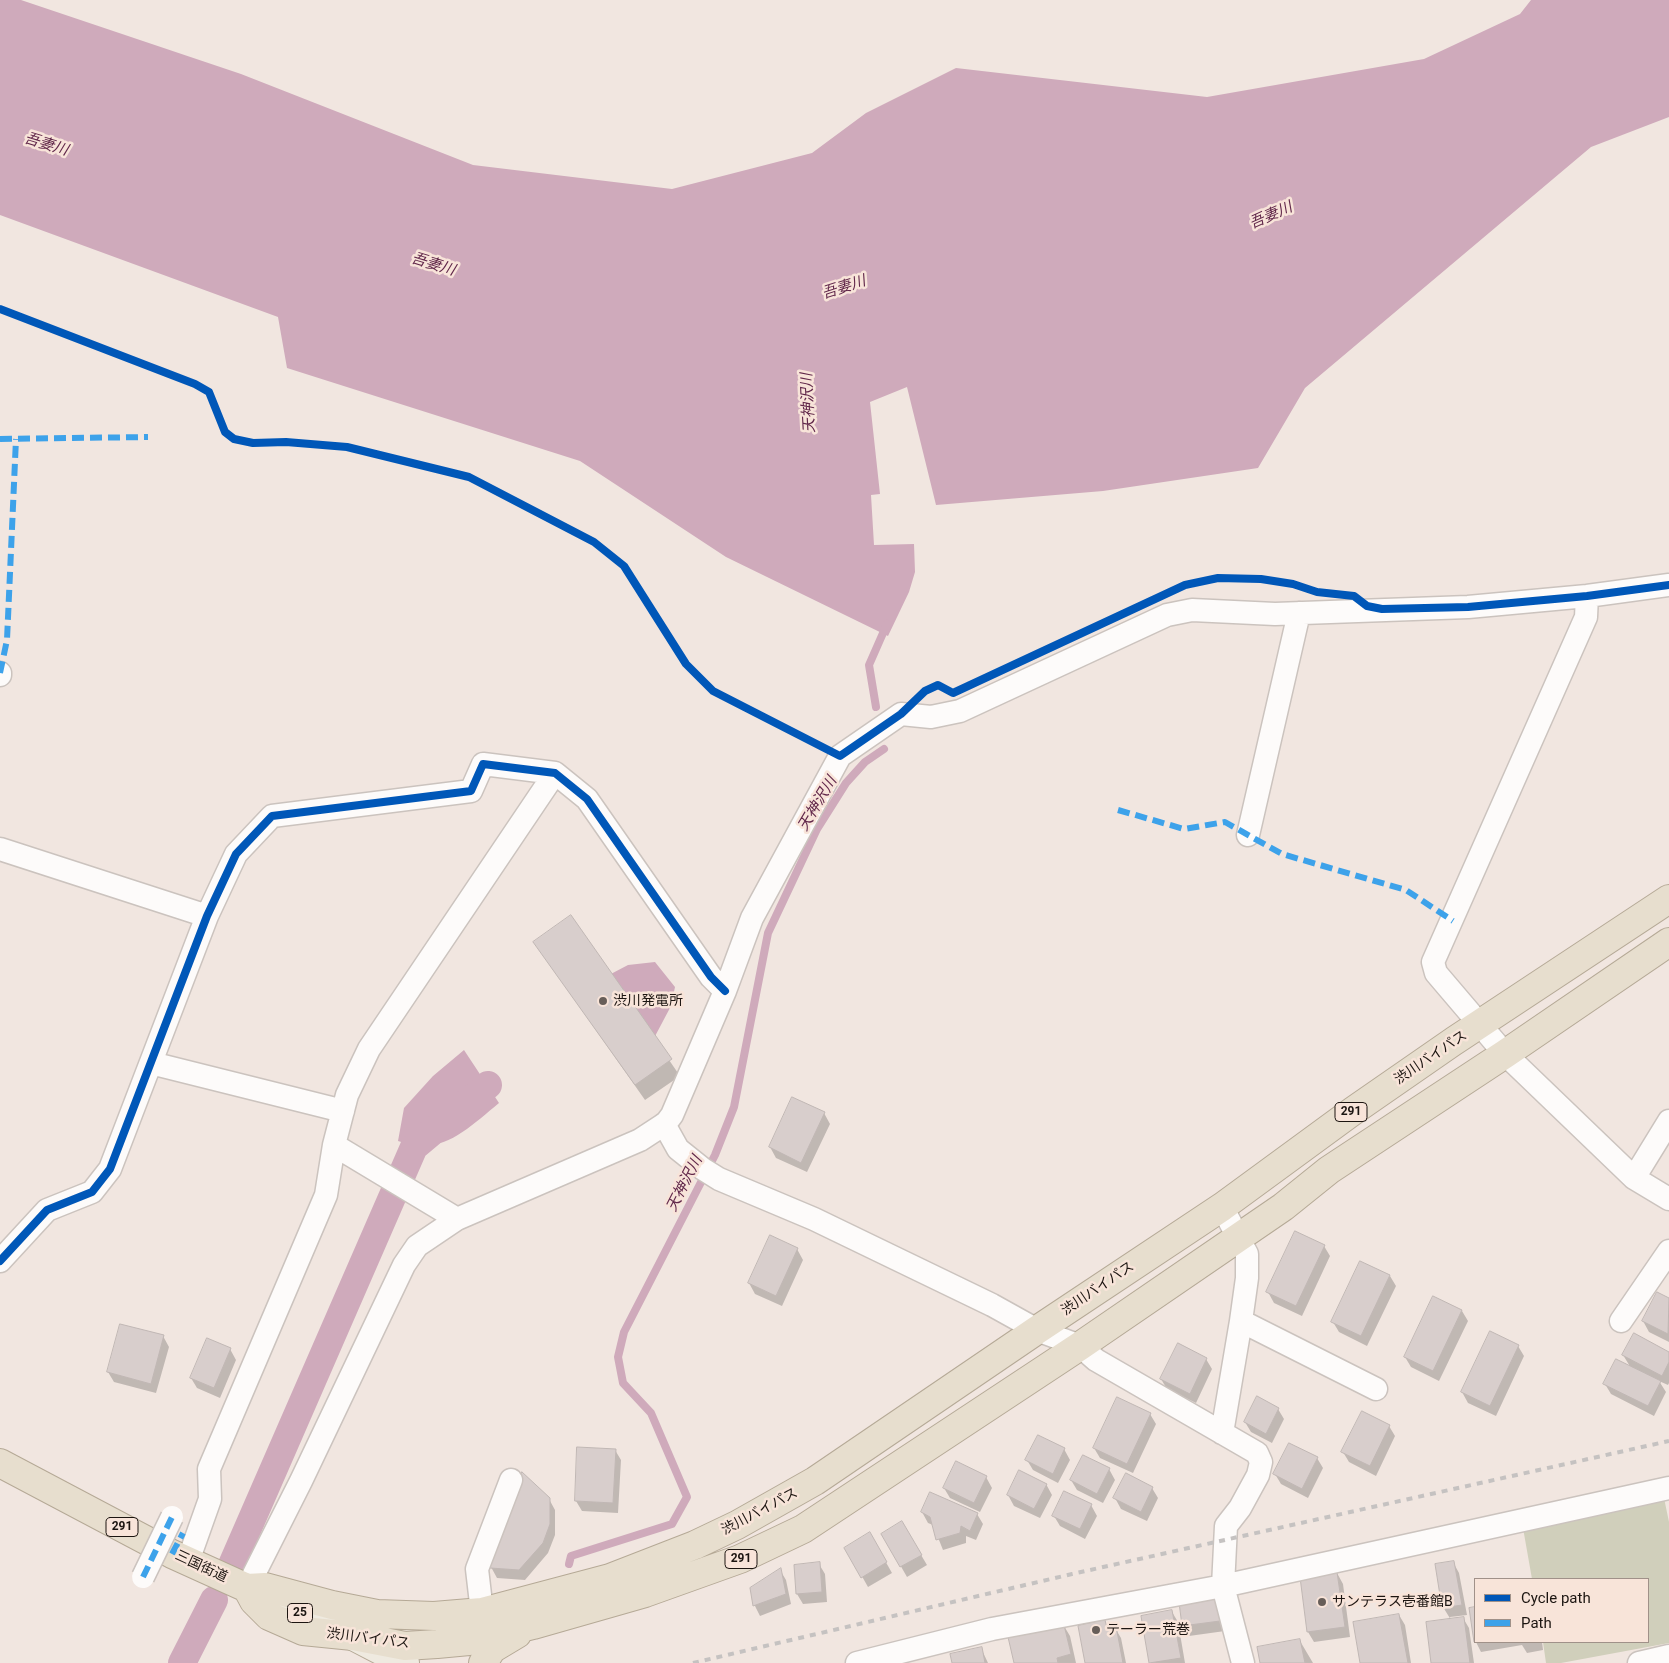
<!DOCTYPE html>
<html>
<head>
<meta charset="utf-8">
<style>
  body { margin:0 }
  #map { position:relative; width:1669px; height:1663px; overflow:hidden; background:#f1e6e0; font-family:Roboto,sans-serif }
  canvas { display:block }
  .legend { position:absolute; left:1474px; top:1578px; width:175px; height:65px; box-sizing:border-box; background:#f8e4d9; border:1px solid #a09189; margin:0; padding:6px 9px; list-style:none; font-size:15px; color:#1c1511 }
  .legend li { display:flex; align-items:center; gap:10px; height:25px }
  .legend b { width:25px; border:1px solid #a09189 }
</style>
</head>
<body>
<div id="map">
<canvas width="1669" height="1663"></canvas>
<ul class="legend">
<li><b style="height:6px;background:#0057b8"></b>Cycle path</li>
<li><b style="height:6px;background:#3da2ea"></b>Path</li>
</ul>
</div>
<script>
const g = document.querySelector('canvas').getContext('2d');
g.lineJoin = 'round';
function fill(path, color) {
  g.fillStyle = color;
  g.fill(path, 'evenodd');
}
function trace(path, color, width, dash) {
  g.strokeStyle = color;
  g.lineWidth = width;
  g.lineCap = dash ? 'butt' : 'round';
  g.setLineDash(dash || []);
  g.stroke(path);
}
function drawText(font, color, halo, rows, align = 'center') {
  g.font = font + ' Roboto,"Noto Sans JP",sans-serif';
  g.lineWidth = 5;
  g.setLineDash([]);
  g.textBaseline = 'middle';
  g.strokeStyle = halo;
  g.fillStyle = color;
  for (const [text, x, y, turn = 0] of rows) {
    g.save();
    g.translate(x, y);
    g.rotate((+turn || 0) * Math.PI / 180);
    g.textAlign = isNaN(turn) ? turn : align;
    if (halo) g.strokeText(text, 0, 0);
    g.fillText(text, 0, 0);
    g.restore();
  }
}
fill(new Path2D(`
  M 1664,1498 L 1669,1522 L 1669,1643 L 1561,1663 L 1546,1663 L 1543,1642 L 1648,1642 L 1648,1579 L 1532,1579 L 1523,1528 Z`), '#d0cfbb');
fill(new Path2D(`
  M 0,0 L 21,0 L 241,74 L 473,165 L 672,189 L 812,153 L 866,113 L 956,68 L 1207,97 L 1424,59 L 1520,14 L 1531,0 L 1669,0 L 1669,117 L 1591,147 L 1305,388 L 1258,468 L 1103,491 L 936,505 L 907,387 L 870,402 L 880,494 L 871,495 L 874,545 L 914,544 L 915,572 L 909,592 L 888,636 L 726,557 L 580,461 L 287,368 L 278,317 L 0,215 Z
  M 655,962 L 675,987 L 671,1006 L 653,1040 L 607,976 L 628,965 Z
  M 464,1050 L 499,1103 C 467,1129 442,1157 398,1141 L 404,1108 L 433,1076 Z`), '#cfaabb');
fill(new Path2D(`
  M 571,917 L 680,1076 L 645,1100 L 534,942 Z
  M 824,1113 L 830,1124 L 807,1172 L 776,1158 L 770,1147 Z
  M 1324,1246 L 1330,1256 L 1302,1316 L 1274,1303 L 1268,1292 Z
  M 797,1249 L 803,1260 L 782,1306 L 755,1294 L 749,1283 Z
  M 1390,1276 L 1396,1286 L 1367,1346 L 1339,1332 L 1333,1322 Z
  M 1658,1294 L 1669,1299 L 1669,1342 L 1649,1332 L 1643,1321 Z
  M 1462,1311 L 1468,1321 L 1439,1381 L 1411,1367 L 1405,1357 Z
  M 163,1336 L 169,1347 L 156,1393 L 114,1382 L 108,1372 Z
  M 1518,1346 L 1524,1356 L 1496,1416 L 1468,1403 L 1462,1392 Z
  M 230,1349 L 236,1360 L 220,1398 L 197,1388 L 191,1378 Z
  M 1669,1353 L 1669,1383 L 1668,1385 L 1659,1381 L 1666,1392 L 1654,1416 L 1611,1394 L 1605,1384 L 1631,1368 L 1623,1355 Z
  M 1206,1359 L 1212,1369 L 1196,1403 L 1167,1389 L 1161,1379 Z
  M 1278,1409 L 1284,1419 L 1272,1443 L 1251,1432 L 1245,1422 Z
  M 1150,1414 L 1156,1424 L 1133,1473 L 1100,1458 L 1094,1448 Z
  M 1389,1426 L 1395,1436 L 1376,1476 L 1349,1462 L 1343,1452 Z
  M 1064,1449 L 1070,1460 L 1058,1483 L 1033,1470 L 1027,1460 Z
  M 615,1450 L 621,1460 L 618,1513 L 582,1511 L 576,1501 Z
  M 1317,1458 L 1323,1468 L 1308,1498 L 1281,1484 L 1275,1474 Z
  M 1109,1469 L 1115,1480 L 1103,1503 L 1077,1490 L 1071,1480 Z
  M 986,1477 L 992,1488 L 980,1512 L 950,1498 L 944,1488 Z
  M 1046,1484 L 1052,1495 L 1040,1518 L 1014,1506 L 1008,1495 Z
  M 1152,1488 L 1158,1498 L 1147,1521 L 1121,1509 L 1115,1498 Z
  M 549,1499 L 555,1510 L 555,1535 L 548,1553 L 525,1580 L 497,1578 L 491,1567 Z
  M 1091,1505 L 1097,1516 L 1085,1539 L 1060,1526 L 1054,1516 Z
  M 922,1512 L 977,1514 L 983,1524 L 976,1540 L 966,1536 L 966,1543 L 943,1550 L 933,1525 L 928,1523 Z
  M 902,1523 L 927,1565 L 907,1577 L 883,1535 Z
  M 870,1534 L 892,1573 L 868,1587 L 846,1548 Z
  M 1453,1562 L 1459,1573 L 1467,1615 L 1450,1617 L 1451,1620 L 1463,1618 L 1469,1628 L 1474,1663 L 1432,1663 L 1451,1620 L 1443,1607 Z
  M 819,1564 L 825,1574 L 827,1602 L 803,1604 L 797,1594 Z
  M 780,1570 L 786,1580 L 791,1604 L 760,1616 L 755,1606 L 751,1589 Z
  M 1337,1573 L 1343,1584 L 1350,1637 L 1314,1642 L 1308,1632 Z
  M 1216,1603 L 1225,1631 L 1189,1636 L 1183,1625 Z
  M 1172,1612 L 1178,1622 L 1185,1663 L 1151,1663 L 1142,1617 Z
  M 1399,1615 L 1405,1625 L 1411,1663 L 1361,1663 Z
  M 1105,1621 L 1109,1629 L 1115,1628 L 1121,1638 L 1126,1663 L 1086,1663 Z
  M 1064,1626 L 1070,1636 L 1076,1663 L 1015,1663 Z
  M 1300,1641 L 1313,1663 L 1261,1663 Z
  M 1476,1642 L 1542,1642 L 1543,1650 L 1527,1653 L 1522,1645 L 1481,1652 Z
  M 981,1648 L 988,1663 L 953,1663 Z`), '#0003');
trace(new Path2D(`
  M 876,707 L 869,665 L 887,624
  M 569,1564 L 571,1556 L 672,1524 L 687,1497 L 651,1413 L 623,1383 L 618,1357 L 624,1332 L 715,1155 L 734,1107 L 768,933 L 817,829 L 846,783 L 865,762 L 884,749`), '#cfaabb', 8);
trace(new Path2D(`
  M 231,1567 L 414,1147 L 488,1085
  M 182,1663 L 214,1600`), '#cfaabb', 28);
const building = new Path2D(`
  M 571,915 L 672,1059 L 635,1085 L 533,942 Z
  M 792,1097 L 825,1112 L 801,1163 L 769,1147 Z
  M 1295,1231 L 1325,1245 L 1296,1306 L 1266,1292 Z
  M 770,1235 L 798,1248 L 776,1296 L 748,1283 Z
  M 1360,1261 L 1390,1275 L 1361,1336 L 1331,1322 Z
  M 1657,1292 L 1669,1298 L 1668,1334 L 1642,1321 Z
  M 1433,1296 L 1462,1310 L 1433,1371 L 1404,1357 Z
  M 120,1324 L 164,1335 L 151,1384 L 107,1372 Z
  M 1490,1331 L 1519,1345 L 1490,1406 L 1461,1392 Z
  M 1634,1333 L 1669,1352 L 1669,1362 L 1662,1376 L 1622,1355 Z
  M 207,1338 L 231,1348 L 214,1388 L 190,1378 Z
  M 1178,1343 L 1207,1358 L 1190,1394 L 1160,1379 Z
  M 1616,1359 L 1661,1381 L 1648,1406 L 1603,1384 Z
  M 1257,1396 L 1279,1408 L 1266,1434 L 1244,1422 Z
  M 1117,1397 L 1151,1413 L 1127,1464 L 1093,1448 Z
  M 1362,1411 L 1390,1425 L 1370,1466 L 1341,1452 Z
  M 1038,1435 L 1065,1448 L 1053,1474 L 1025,1460 Z
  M 1289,1443 L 1318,1457 L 1302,1489 L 1273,1474 Z
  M 577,1447 L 616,1449 L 613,1503 L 575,1501 Z
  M 1083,1455 L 1110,1468 L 1097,1494 L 1070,1480 Z
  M 956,1461 L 987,1476 L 974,1503 L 943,1488 Z
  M 1019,1470 L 1047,1484 L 1034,1509 L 1007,1495 Z
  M 522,1472 L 550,1498 L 550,1524 L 543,1543 L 519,1570 L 490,1568 Z
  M 1126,1473 L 1153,1487 L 1141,1512 L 1113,1498 Z
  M 1064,1491 L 1092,1504 L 1080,1529 L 1052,1516 Z
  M 930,1492 L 978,1513 L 970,1531 L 961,1526 L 960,1533 L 936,1540 L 930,1517 L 921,1512 Z
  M 902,1521 L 922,1555 L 900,1567 L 881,1534 Z
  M 870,1532 L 887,1562 L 861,1578 L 844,1548 Z
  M 1454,1561 L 1462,1605 L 1442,1608 L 1435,1564 Z
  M 820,1562 L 822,1592 L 796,1594 L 794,1565 Z
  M 781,1568 L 786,1594 L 753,1606 L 750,1588 Z
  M 1337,1572 L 1345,1627 L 1307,1632 L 1300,1577 Z
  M 1211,1597 L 1217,1602 L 1220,1621 L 1182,1626 L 1179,1602 Z
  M 1475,1607 L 1475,1642 L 1474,1642 L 1469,1608 Z
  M 1172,1610 L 1181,1658 L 1149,1663 L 1141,1616 Z
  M 1399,1614 L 1408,1663 L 1360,1663 L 1353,1622 Z
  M 1464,1617 L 1470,1663 L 1431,1663 L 1426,1622 Z
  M 1105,1620 L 1107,1628 L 1116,1626 L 1123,1663 L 1085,1663 L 1078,1626 Z
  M 1064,1625 L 1071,1654 L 1057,1658 L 1058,1663 L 1014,1663 L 1008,1637 Z
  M 1300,1639 L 1305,1663 L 1260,1663 L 1257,1647 Z
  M 982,1647 L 985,1663 L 952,1663 L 950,1654 Z`);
fill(building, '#d8cecc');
trace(building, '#c0b7b4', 1);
const street = new Path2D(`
  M 1587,596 L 1586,617 L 1433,962 L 1436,973 L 1505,1054 L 1634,1178 L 1669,1199
  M 0,675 L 0,673
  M 1248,835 L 1299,613
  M 0,849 L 207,916
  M 151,1063 L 343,1111
  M 664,1124 L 678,1149 L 703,1169 L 719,1179 L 814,1219 L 992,1305 L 1037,1330 L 1080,1346 L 1096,1360 L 1257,1453 L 1261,1462 L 1258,1475 L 1240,1508 L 1226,1526 L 1223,1586 L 1243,1663
  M 1634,1178 L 1669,1121
  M 1222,1207 L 1247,1254 L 1247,1278 L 1241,1321 L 1376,1389
  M 457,1219 L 334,1145 L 347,1095 L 369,1049 L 555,773
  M 0,1261 L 47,1210 L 92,1192 L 110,1169 L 207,916 L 236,854 L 272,816 L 471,791 L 483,764 L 555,773 L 587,799 L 711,977 L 725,991
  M 1621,1321 L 1669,1251
  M 1222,1433 L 1241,1321
  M 188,1561 L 210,1499 L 209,1469 L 326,1195 L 334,1145
  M 247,1588 L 301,1481 L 404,1265 L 417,1246 L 457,1219 L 640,1140 L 666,1123 L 672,1115 L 725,991 L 752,918 L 840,756 L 901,714 L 931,717 L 960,711 L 1167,615 L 1192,610 L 1275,614 L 1468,607 L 1587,596 L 1669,585
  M 482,1612 L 477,1569 L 511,1480
  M 857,1663 L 992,1629 L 1223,1586 L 1669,1488
  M 1639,1663 L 1669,1656`);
const primary = new Path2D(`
  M 255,1592 L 353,1636 L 405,1663`);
const highway = new Path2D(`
  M 0,1463 L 172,1554 L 247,1588 L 265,1587 L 332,1605 L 377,1614 L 434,1616 L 482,1612 L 610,1578 L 695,1545 L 737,1525 L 815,1481 L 1037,1330 L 1222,1207 L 1353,1111 L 1454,1041 L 1669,899
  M 247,1588 L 254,1601 L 269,1616 L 303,1631 L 353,1636 L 405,1646 L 437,1644 L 469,1641 L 533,1625 L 645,1593 L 740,1559 L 803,1529 L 1080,1346 L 1283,1207 L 1329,1170 L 1505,1054 L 1669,942
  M 483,1663 L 492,1649 L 517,1634`);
trace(street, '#cbc3be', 25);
trace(primary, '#b5a996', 30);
trace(highway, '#b5a996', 30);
trace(street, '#fdfbfa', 22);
trace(primary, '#efeae0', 28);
trace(highway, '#e7dece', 28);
trace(new Path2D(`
  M 693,1663 L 1072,1574 L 1669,1441`), '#c5c2c1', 4, [6, 6]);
const streetBridge = new Path2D(`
  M 143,1577 L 172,1517`);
trace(streetBridge, '#cbc3be', 25, []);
trace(streetBridge, '#fdfbfa', 22);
trace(new Path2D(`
  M 0,439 L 148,437
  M 0,673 L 7,640 L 16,439
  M 1118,810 L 1184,829 L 1225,822 L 1282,854 L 1406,890 L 1453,921
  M 172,1554 L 183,1533
  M 143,1577 L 172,1517`), '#3da2ea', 6, [12, 6]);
trace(new Path2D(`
  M 0,309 L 195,384 L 209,392 L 225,432 L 234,439 L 253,443 L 286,442 L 347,447 L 469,477 L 594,542 L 624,566 L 686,664 L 713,691 L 840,756 L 901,714 L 925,691 L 938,685 L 953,693 L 1185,585 L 1218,578 L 1261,579 L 1293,584 L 1317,592 L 1354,596 L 1367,606 L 1382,609 L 1468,607 L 1587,596 L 1669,585
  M 0,1261 L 47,1210 L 92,1192 L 110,1169 L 207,916 L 236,854 L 272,816 L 471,791 L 483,764 L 555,773 L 587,799 L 711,977 L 725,991`), '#0057b8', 8);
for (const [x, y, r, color] of [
  [603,1001,5,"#675e59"],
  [1322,1602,5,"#675e59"],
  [1096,1630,5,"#675e59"]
]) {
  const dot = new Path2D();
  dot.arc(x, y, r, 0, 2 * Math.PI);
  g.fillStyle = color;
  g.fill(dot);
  trace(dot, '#f8e4d9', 2);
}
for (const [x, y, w] of [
  [1351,1112,32],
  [122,1527,32],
  [741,1559,32],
  [300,1613,25]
]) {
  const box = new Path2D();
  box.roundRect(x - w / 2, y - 9.5, w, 19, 4);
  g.fillStyle = '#f8e4d9';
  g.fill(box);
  trace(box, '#1c1511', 1);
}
drawText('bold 12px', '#1c1511', null, [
  ["291",1351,1112],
  ["291",122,1527],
  ["291",741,1559],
  ["25",300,1613]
]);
drawText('14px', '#1c1511', '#f8e4d9', [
  ["渋川発電所",613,1001],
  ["サンテラス壱番館B",1332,1602],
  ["テーラー荒巻",1106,1630]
], 'left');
drawText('14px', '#1c1511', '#f8e4d9', [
  ["渋川バイパス",1431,1058,-34],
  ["渋川バイパス",1098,1289,-34],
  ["渋川バイパス",760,1512,-28],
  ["三国街道",201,1567,25],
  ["渋川バイパス",368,1639,7]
]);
drawText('italic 15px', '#61274a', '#f8e4d9', [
  ["吾妻川",46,145,17],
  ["吾妻川",1271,216,-24],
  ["吾妻川",433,265,17],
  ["吾妻川",844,288,-18],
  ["天神沢川",809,403,-93],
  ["天神沢川",818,804,-59],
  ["天神沢川",685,1184,-63]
]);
</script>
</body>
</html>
